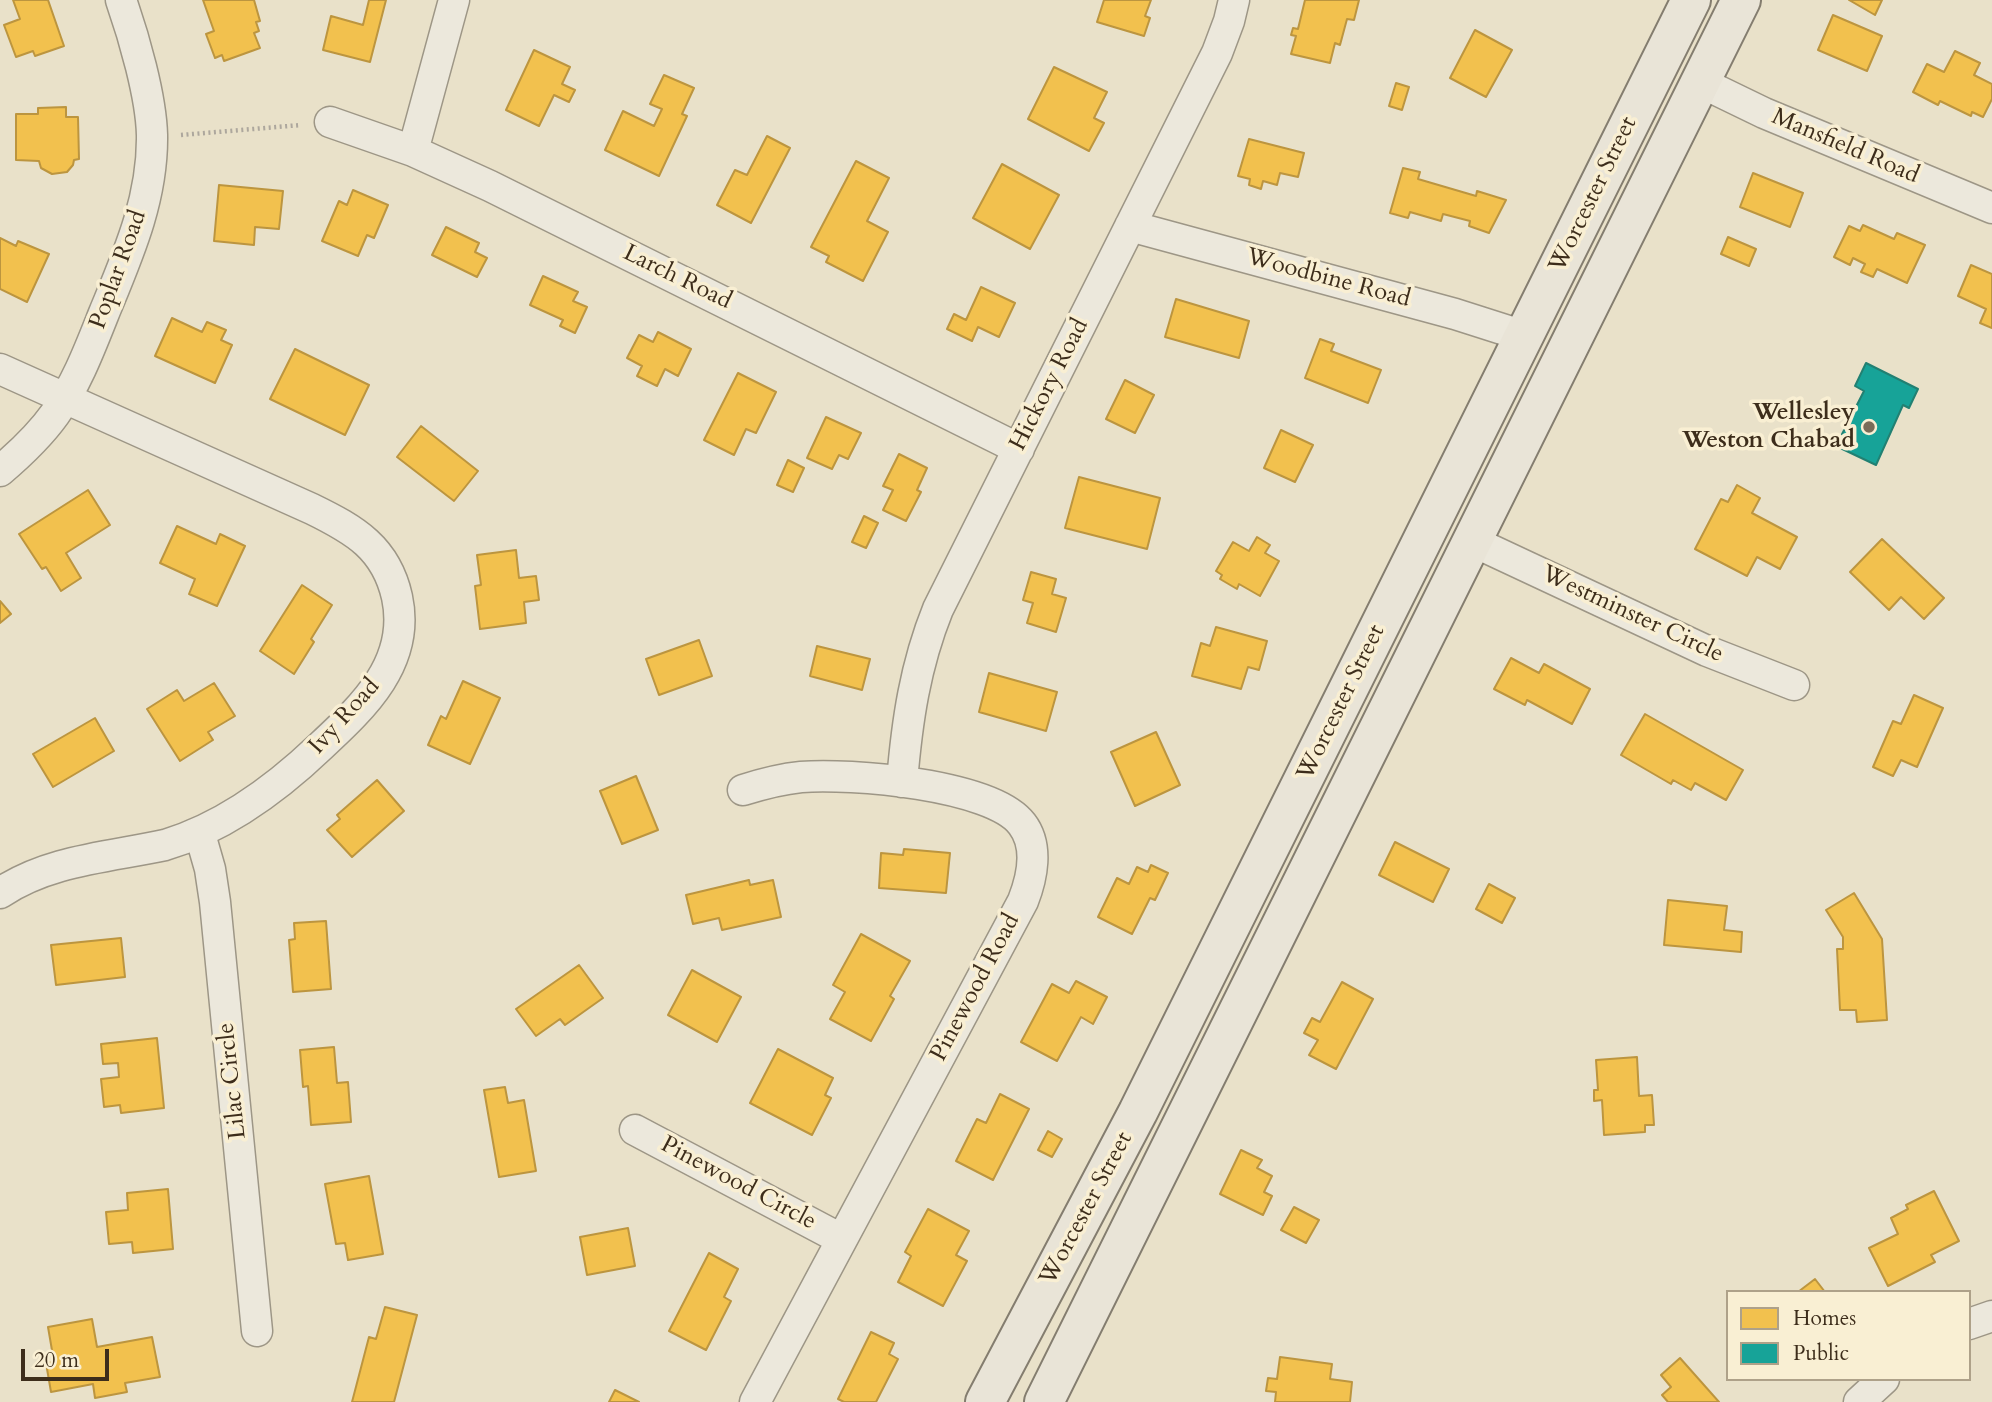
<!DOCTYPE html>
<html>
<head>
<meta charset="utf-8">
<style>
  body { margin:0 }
  #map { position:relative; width:1992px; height:1402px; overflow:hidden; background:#e9e1c9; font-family:Cardo,serif }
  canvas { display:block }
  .legend { position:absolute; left:1726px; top:1290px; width:245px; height:91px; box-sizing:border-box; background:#f9efd3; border:2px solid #aea189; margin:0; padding:9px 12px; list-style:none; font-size:21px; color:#3d2d1b }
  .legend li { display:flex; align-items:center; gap:14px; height:35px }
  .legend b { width:35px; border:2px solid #aea189 }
  .scale { position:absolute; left:21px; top:1349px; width:88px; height:32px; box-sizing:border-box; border:4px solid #3d2d1b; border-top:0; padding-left:9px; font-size:21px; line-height:24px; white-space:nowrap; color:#3d2d1b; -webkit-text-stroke:5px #f9efd3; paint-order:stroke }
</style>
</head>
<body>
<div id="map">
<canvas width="1992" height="1402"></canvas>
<ul class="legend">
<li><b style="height:19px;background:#f2c14e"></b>Homes</li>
<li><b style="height:19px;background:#17a398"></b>Public</li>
</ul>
<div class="scale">20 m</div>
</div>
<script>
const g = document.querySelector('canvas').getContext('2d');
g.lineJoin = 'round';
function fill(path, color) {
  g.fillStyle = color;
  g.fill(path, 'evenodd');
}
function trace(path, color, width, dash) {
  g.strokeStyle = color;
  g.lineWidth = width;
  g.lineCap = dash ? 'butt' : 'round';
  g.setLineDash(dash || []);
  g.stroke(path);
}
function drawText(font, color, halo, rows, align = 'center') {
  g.font = font + ' Cardo,serif';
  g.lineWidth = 7;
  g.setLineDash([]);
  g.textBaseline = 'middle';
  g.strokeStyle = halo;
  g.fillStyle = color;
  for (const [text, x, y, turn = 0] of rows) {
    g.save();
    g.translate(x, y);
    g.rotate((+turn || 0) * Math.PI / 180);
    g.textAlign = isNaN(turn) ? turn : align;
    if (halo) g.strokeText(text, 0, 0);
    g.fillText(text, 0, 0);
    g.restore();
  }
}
const homes = new Path2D(`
  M 13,0 L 48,0 L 64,46 L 35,56 L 33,51 L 16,57 L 4,25 L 20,19 Z
  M 203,0 L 254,0 L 260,21 L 256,22 L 259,31 L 254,33 L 260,48 L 224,61 L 222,55 L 215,58 L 206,34 L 214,31 Z
  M 369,0 L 386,0 L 370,62 L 323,50 L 331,16 L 363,25 Z
  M 1104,0 L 1151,0 L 1145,16 L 1150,18 L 1144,36 L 1097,22 Z
  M 1305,0 L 1359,0 L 1354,20 L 1347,19 L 1340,45 L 1335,43 L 1330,63 L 1291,54 L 1296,36 L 1291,35 L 1293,28 L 1298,29 Z
  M 1849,0 L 1882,0 L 1875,15 Z
  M 1833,15 L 1882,36 L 1867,71 L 1818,50 Z
  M 1475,30 L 1512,50 L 1486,97 L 1450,78 Z
  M 534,50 L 570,67 L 562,84 L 575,90 L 569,102 L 554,95 L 539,126 L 506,110 Z
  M 1955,51 L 1980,63 L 1974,75 L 1992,84 L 1992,99 L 1983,117 L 1972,112 L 1971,116 L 1940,101 L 1938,105 L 1913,92 L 1927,64 L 1944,72 Z
  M 1054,67 L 1107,92 L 1094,118 L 1104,123 L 1089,151 L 1028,119 Z
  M 664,75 L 694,88 L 682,114 L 687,116 L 659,176 L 605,150 L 623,111 L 654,126 L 662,109 L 650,104 Z
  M 1396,83 L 1409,87 L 1402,110 L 1389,106 Z
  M 66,107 L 66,117 L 78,117 L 79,159 L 74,160 L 73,165 L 67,172 L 52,174 L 41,168 L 39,161 L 16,160 L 16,114 L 38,114 L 38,108 Z
  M 767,136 L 790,148 L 751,223 L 717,205 L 735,170 L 747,175 Z
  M 1249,139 L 1304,153 L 1298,177 L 1280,173 L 1277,185 L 1263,181 L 1261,189 L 1249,185 L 1250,179 L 1238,176 Z
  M 856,161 L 889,178 L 867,221 L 888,232 L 863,281 L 826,262 L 829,256 L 811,247 Z
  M 1002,164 L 1059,195 L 1030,249 L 973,218 Z
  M 1403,168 L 1420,172 L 1418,179 L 1476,196 L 1477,191 L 1506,200 L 1489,233 L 1469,226 L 1470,221 L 1443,214 L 1441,221 L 1410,212 L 1408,218 L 1390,213 Z
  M 1753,173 L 1803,193 L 1790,227 L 1740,207 Z
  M 219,185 L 283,191 L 279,229 L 255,227 L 254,245 L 214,241 Z
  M 353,190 L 388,205 L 374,238 L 367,235 L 358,256 L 322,241 L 339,201 L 347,205 Z
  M 1863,225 L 1894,239 L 1897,233 L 1925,245 L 1907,283 L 1877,269 L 1873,277 L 1861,272 L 1865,264 L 1853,258 L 1850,265 L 1834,257 L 1849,226 L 1860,231 Z
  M 446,227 L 479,243 L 475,252 L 487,258 L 477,277 L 432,255 Z
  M 1728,237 L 1756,249 L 1749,266 L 1721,254 Z
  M 0,238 L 16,246 L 18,241 L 49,254 L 27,302 L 0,289 Z
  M 1971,265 L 1992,274 L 1992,328 L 1980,323 L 1986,309 L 1958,296 Z
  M 543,276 L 578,292 L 573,301 L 587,307 L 575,333 L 560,326 L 563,320 L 530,305 Z
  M 981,287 L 1015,303 L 999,337 L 978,327 L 972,341 L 947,329 L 954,314 L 966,320 Z
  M 1176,299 L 1249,321 L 1239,358 L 1165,337 Z
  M 172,318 L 202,332 L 207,322 L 226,330 L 221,340 L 232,345 L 215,383 L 155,356 Z
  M 658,332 L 691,349 L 678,376 L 665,369 L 657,386 L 637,376 L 642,366 L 627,358 L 639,335 L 653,342 Z
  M 1320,339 L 1334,344 L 1331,351 L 1381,370 L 1368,403 L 1305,378 Z
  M 295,349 L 369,385 L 345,435 L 270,399 Z
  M 738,373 L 776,392 L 756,433 L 746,429 L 734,455 L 704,440 Z
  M 1125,380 L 1154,395 L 1135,433 L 1106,419 Z
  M 826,417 L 861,433 L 848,459 L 839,455 L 832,469 L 807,458 Z
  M 421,426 L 478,471 L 454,501 L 397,457 Z
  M 1281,430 L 1313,445 L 1295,482 L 1264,468 Z
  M 899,454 L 927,468 L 917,490 L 921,492 L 906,521 L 883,510 L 893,490 L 883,486 Z
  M 788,460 L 804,468 L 793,492 L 777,485 Z
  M 1079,477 L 1160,498 L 1147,549 L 1065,528 Z
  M 1737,485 L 1760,498 L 1752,513 L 1797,537 L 1780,569 L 1757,557 L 1747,576 L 1695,549 L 1721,499 L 1728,502 Z
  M 88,490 L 110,525 L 66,553 L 81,578 L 61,591 L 46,567 L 42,569 L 19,534 Z
  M 864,516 L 878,523 L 866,548 L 852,542 Z
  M 177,526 L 216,544 L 220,534 L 245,546 L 217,606 L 189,594 L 195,579 L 160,563 Z
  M 1257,537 L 1270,545 L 1265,553 L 1279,561 L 1260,596 L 1239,584 L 1237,589 L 1220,579 L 1222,575 L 1216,571 L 1233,542 L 1249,551 Z
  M 1882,539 L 1944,598 L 1924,619 L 1901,597 L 1889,610 L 1850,572 Z
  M 516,550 L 519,578 L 536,576 L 539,600 L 524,602 L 526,623 L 480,629 L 475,586 L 481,585 L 477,555 Z
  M 1031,572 L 1056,579 L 1052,594 L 1066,598 L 1056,632 L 1027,623 L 1033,603 L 1023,600 Z
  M 302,585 L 332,605 L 311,639 L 314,642 L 294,674 L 260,651 Z
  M 0,601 L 11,614 L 0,623 Z
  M 1216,627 L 1267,641 L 1259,670 L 1248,667 L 1241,689 L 1192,676 L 1201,643 L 1210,646 Z
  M 699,640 L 712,676 L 659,695 L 646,659 Z
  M 817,646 L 870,659 L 862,690 L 810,676 Z
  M 1511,658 L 1539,673 L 1544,664 L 1590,689 L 1572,724 L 1527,700 L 1525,705 L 1494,689 Z
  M 989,673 L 1057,692 L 1046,731 L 979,712 Z
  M 463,681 L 500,698 L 470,764 L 428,745 L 441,716 L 446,719 Z
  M 214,683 L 235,716 L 208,732 L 213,740 L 180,761 L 147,709 L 177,690 L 184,701 Z
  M 1914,695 L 1943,708 L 1917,767 L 1901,760 L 1893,776 L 1873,767 L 1893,721 L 1901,724 Z
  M 1645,714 L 1743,770 L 1726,800 L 1695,783 L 1691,790 L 1673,780 L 1671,784 L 1621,755 Z
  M 95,718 L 114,751 L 53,787 L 33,754 Z
  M 1156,732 L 1180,785 L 1135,806 L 1111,752 Z
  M 636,776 L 658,830 L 622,844 L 600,791 Z
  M 377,780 L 404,811 L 352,857 L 327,830 L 340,819 L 337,815 Z
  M 1395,842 L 1449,869 L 1433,902 L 1379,875 Z
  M 904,849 L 950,853 L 946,893 L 879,888 L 881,853 L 903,855 Z
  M 1151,865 L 1168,873 L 1155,900 L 1150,898 L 1132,934 L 1098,917 L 1117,878 L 1129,884 L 1137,867 L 1148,872 Z
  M 749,880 L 750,885 L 773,880 L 781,917 L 722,930 L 719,918 L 693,924 L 686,895 Z
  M 1489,884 L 1515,898 L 1502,923 L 1476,909 Z
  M 1854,893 L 1882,939 L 1887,1020 L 1857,1022 L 1856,1010 L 1840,1010 L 1837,949 L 1843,949 L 1843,937 L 1826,910 Z
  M 1668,900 L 1727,906 L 1724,930 L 1742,932 L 1741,952 L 1664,945 Z
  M 326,921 L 331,989 L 293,992 L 289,940 L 295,939 L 294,923 Z
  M 861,934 L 910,961 L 890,996 L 894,999 L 871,1041 L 830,1019 L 845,992 L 833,985 Z
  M 121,938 L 125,977 L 56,985 L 51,945 Z
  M 579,965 L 603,998 L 565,1025 L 560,1019 L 536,1036 L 516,1009 Z
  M 692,970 L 741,997 L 717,1042 L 668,1015 Z
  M 1076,981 L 1107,997 L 1093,1024 L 1081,1017 L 1057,1061 L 1021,1042 L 1052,984 L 1069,993 Z
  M 1342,982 L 1373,999 L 1336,1069 L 1309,1055 L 1318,1040 L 1304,1033 L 1312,1018 L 1320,1022 Z
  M 157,1038 L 164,1108 L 121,1113 L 120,1105 L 104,1107 L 101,1079 L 119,1077 L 118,1063 L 103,1064 L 101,1044 Z
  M 334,1047 L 337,1083 L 348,1082 L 351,1122 L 311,1125 L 308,1086 L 303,1087 L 300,1050 Z
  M 778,1049 L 833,1078 L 825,1095 L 831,1098 L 812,1135 L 750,1103 Z
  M 1637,1057 L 1639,1096 L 1652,1095 L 1654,1125 L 1645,1125 L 1645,1132 L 1604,1135 L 1602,1100 L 1594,1101 L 1594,1090 L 1598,1090 L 1596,1060 Z
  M 505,1087 L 508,1103 L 524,1100 L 536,1171 L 499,1177 L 484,1090 Z
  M 1000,1094 L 1029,1109 L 993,1180 L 956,1161 L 977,1119 L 986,1123 Z
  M 1048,1131 L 1062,1139 L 1052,1157 L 1038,1150 Z
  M 1241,1150 L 1262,1160 L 1257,1168 L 1272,1176 L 1264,1192 L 1272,1196 L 1263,1215 L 1220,1194 Z
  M 369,1176 L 383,1254 L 348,1260 L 345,1243 L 336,1244 L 325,1184 Z
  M 168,1189 L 173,1249 L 133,1253 L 132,1242 L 109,1244 L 106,1212 L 128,1210 L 127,1193 Z
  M 1934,1191 L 1959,1241 L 1931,1255 L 1935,1262 L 1888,1286 L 1869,1248 L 1898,1234 L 1891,1218 L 1908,1209 L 1906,1205 Z
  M 1294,1207 L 1319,1220 L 1306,1243 L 1281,1230 Z
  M 928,1209 L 969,1231 L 956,1255 L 967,1261 L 943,1306 L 898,1282 L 911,1256 L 905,1252 Z
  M 628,1228 L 635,1266 L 587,1275 L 580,1237 Z
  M 709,1253 L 738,1269 L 724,1297 L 731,1301 L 706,1350 L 669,1331 Z
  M 1815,1279 L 1825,1292 L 1798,1292 Z
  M 385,1307 L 417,1315 L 394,1402 L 352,1402 L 369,1337 L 376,1339 Z
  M 92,1319 L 97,1347 L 152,1337 L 160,1377 L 125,1383 L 127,1392 L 95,1398 L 93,1384 L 51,1392 L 46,1363 L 54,1362 L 48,1327 Z
  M 871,1332 L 894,1343 L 889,1354 L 898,1359 L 876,1402 L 844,1402 L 838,1399 Z
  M 1280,1357 L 1332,1364 L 1330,1379 L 1352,1382 L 1350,1402 L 1275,1402 L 1276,1392 L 1266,1391 L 1268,1378 L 1277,1379 Z
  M 1680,1358 L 1719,1402 L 1668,1402 L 1662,1395 L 1671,1387 L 1661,1375 Z
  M 615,1390 L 639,1402 L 609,1402 Z`);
fill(homes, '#f2c14e');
trace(homes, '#bc953f', 2);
const public = new Path2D(`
  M 1866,363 L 1918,389 L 1909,408 L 1903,405 L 1876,465 L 1836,446 L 1864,391 L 1855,386 Z`);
fill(public, '#17a398');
trace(public, '#228072', 2);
const minor = new Path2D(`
  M 1700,82 L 1764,113 L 1992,208
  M 330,122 L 413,151 L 490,186 L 1019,449
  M 413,151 L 454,0
  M 1130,226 L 1455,314 L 1524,336
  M 0,369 L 312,509 C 355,530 386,548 397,597 C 411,662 364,706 321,746 C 276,789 225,827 165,845 C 109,857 49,860 0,893
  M 0,471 C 20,454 40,435 55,414 C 77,383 90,348 104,313 C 128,255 153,199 152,135 C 151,96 134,37 121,0
  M 1472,541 L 1707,651 L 1794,685
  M 902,782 C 907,721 915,666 938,609 L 1217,53 L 1229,21 L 1234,0
  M 743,790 C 762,784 781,779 801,777 C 849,773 992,784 1022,824 C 1039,846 1032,878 1023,901 L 755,1402
  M 200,834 L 210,869 L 215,902 L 257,1331
  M 635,1130 L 841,1239
  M 1969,1324 L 1992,1316
  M 1859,1402 L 1884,1379`);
const trunk = new Path2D(`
  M 985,1402 L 1138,1112 L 1691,0
  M 1044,1402 L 1741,0`);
trace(minor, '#9d9686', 33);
trace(trunk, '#847d6f', 42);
trace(new Path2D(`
  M 181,135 L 301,125`), '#ada79d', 4.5, [2, 3.5]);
trace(minor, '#ece8dc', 30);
trace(trunk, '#e9e4d7', 38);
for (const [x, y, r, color] of [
  [1869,427,7,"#796c58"]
]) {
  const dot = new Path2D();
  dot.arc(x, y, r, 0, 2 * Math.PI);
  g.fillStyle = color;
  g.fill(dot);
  trace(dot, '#f9efd3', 2.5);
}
drawText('24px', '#3d2d1b', '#f9efd3', [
  ["Mansfield Road",1845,147,23],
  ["Worcester Street",1594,195,-64],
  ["Poplar Road",119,270,-70],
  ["Larch Road",677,278,26],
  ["Woodbine Road",1328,279,15],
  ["Hickory Road",1050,385,-63],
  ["Westminster Circle",1632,615,25],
  ["Worcester Street",1342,703,-64],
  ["Ivy Road",345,717,-48],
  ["Pinewood Road",976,988,-62],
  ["Lilac Circle",233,1081,-96],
  ["Pinewood Circle",738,1184,28],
  ["Worcester Street",1087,1209,-62]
]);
drawText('bold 24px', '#3d2d1b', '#f9efd3', [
  ["Wellesley",1855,413],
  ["Weston Chabad",1855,441]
], 'right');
</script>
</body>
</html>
